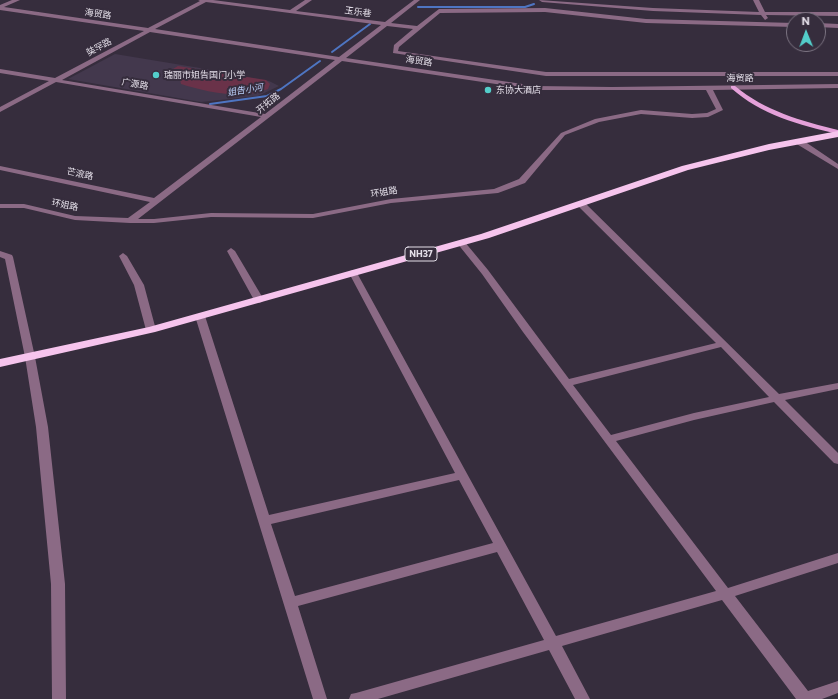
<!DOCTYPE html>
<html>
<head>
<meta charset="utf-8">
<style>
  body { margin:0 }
  #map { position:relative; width:838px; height:699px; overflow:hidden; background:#362d3d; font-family:Commissioner,sans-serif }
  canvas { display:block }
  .north { position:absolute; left:786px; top:12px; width:40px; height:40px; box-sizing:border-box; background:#362d3d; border:1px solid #7c7482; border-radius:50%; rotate:359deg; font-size:11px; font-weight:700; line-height:16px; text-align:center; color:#e4dfe9 }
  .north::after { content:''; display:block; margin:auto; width:14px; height:18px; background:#53cdca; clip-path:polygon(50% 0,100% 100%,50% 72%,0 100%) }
</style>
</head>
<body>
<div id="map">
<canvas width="838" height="699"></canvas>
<div class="north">N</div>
</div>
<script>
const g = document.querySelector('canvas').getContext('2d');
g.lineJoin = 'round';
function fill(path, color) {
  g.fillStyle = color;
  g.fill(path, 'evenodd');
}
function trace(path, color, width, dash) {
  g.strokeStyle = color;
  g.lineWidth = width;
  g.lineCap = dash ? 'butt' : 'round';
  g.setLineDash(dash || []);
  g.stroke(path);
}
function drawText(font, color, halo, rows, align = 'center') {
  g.font = font + ' Commissioner,"Noto Sans SC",sans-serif';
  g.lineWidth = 4;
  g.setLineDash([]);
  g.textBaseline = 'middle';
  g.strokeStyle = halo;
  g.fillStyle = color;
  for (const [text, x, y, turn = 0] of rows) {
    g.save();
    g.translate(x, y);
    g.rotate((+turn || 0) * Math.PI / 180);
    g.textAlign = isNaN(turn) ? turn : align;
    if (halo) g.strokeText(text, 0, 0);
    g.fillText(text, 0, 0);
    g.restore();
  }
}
fill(new Path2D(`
  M 115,54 L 212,70 L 211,71 L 269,81 L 279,86 L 258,96 L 201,102 L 68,79 Z`), '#43384d');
fill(new Path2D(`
  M 178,66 L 266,80 L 270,84 L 268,89 C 243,100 206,92 181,84 L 180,79 L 189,73 L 196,72 L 173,69 Z`), '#6a3249');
trace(new Path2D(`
  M 418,7 L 525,7 L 534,4
  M 332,52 L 370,24
  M 210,104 L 267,96 L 281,89 L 320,61`), '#4e75c2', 2);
fill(new Path2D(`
  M 12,0 L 20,0 L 4,7 L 148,28 L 200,1 L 198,0 L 213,0 L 290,10 L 305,0 L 312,0 L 296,11 L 385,22 L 414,0 L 420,0 L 391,23 L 417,26 L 439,9 L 545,8 L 646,19 L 794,23 L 794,27 L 646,23 L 545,12 L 440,13 L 399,47 L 398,51 L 546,72 L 838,72 L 838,76 L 546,76 L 393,53 L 394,45 L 413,29 L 387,26 L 346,58 L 536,86 L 612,87 L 838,84 L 838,88 L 713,90 L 723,110 L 708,117 L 692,118 L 641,114 L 599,122 L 565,135 L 525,183 L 498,193 L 391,203 L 313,218 L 211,217 L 154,223 L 130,223 L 75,220 L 24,208 L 0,208 L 0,204 L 24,204 L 75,216 L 128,218 L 150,202 L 0,170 L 0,166 L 154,198 L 261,117 L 56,82 L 0,112 L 0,107 L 49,81 L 0,73 L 0,69 L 55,78 L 144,31 L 0,10 L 0,5 ZM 206,2 L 381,25 L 339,57 L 155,29 ZM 150,32 L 335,60 L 265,114 L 62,80 ZM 342,61 L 536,90 L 706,90 L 716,109 L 707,113 L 692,114 L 641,110 L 595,119 L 561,133 L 519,179 L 494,189 L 391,199 L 313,214 L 211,213 L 154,219 L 138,219 Z
  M 539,0 L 653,8 L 759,12 L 753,0 L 759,0 L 765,12 L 838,12 L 838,16 L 766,15 L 768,18 L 765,20 L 761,15 L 653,11 L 542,2 Z
  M 818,23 L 838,24 L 838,28 L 818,27 Z
  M 795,139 L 801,139 L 838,164 L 838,169 L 795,143 Z
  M 578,202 L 584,202 L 779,394 L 838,383 L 838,389 L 785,400 L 838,453 L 838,464 L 834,463 L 774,402 L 694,420 L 616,441 L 728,588 L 838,553 L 838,563 L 735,596 L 808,691 L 838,681 L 838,693 L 822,699 L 796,699 L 722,600 L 562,646 L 590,699 L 575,699 L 549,650 L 378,699 L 349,699 L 351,694 L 356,693 L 544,640 L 497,552 L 298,606 L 327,699 L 313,699 L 195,316 L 200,313 L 205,316 L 269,515 L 455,473 L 349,273 L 350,271 L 353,270 L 357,273 L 556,636 L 716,591 L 523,332 L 482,274 L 457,243 L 461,240 L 464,241 L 488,270 L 569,379 L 716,343 L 578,206 ZM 721,347 L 769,397 L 694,413 L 611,435 L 573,385 ZM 459,480 L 493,543 L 295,596 L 271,524 Z
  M 231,248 L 235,251 L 264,300 L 262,302 L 259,303 L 254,300 L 227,251 Z
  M 0,251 L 12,255 L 13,257 L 35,357 L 48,427 L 65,584 L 66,699 L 52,699 L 51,584 L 36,427 L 25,357 L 5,259 L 0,257 Z
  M 123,253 L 127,256 L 144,285 L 156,330 L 154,332 L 148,332 L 146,330 L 134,285 L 119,256 Z`), '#8b6a85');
fill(new Path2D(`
  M 731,86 L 735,86 C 765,111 801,121 838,130 L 838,134 C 799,125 761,115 731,88 Z`), '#e5a1da');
fill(new Path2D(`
  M 838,131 L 838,137 L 769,150 L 688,170 L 489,238 L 155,332 L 0,367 L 0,359 L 149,327 L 481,234 L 682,166 L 769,144 Z`), '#f6c4ed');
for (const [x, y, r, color] of [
  [156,75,4,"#53cdca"],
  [488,90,4,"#53cdca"]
]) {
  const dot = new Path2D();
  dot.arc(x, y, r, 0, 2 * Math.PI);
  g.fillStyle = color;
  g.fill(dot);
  trace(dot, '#362d3d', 1.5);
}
drawText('9px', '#e4dfe9', '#362d3d', [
  ["玉乐巷",358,12,8],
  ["海贸路",98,14,8],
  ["奘罕路",99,47,-28],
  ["海贸路",419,61,8],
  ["海贸路",740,78],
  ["广源路",135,84,10],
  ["开拓路",268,103,-38],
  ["芒滚路",80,174,12],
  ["环姐路",384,192,-9],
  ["环姐路",65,205,11]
]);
drawText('9px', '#e4dfe9', '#362d3d', [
  ["瑞丽市姐告国门小学",164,75],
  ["东协大酒店",496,90]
], 'left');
drawText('italic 9px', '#bcd2fc', '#362d3d', [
  ["姐告小河",245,90,-9]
]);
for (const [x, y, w] of [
  [421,254,32]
]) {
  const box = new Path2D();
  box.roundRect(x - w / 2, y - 7, w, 14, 3);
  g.fillStyle = '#362d3d';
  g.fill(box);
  trace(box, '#e4dfe9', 1);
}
drawText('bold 9px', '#e4dfe9', null, [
  ["NH37",421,254]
]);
</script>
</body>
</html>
